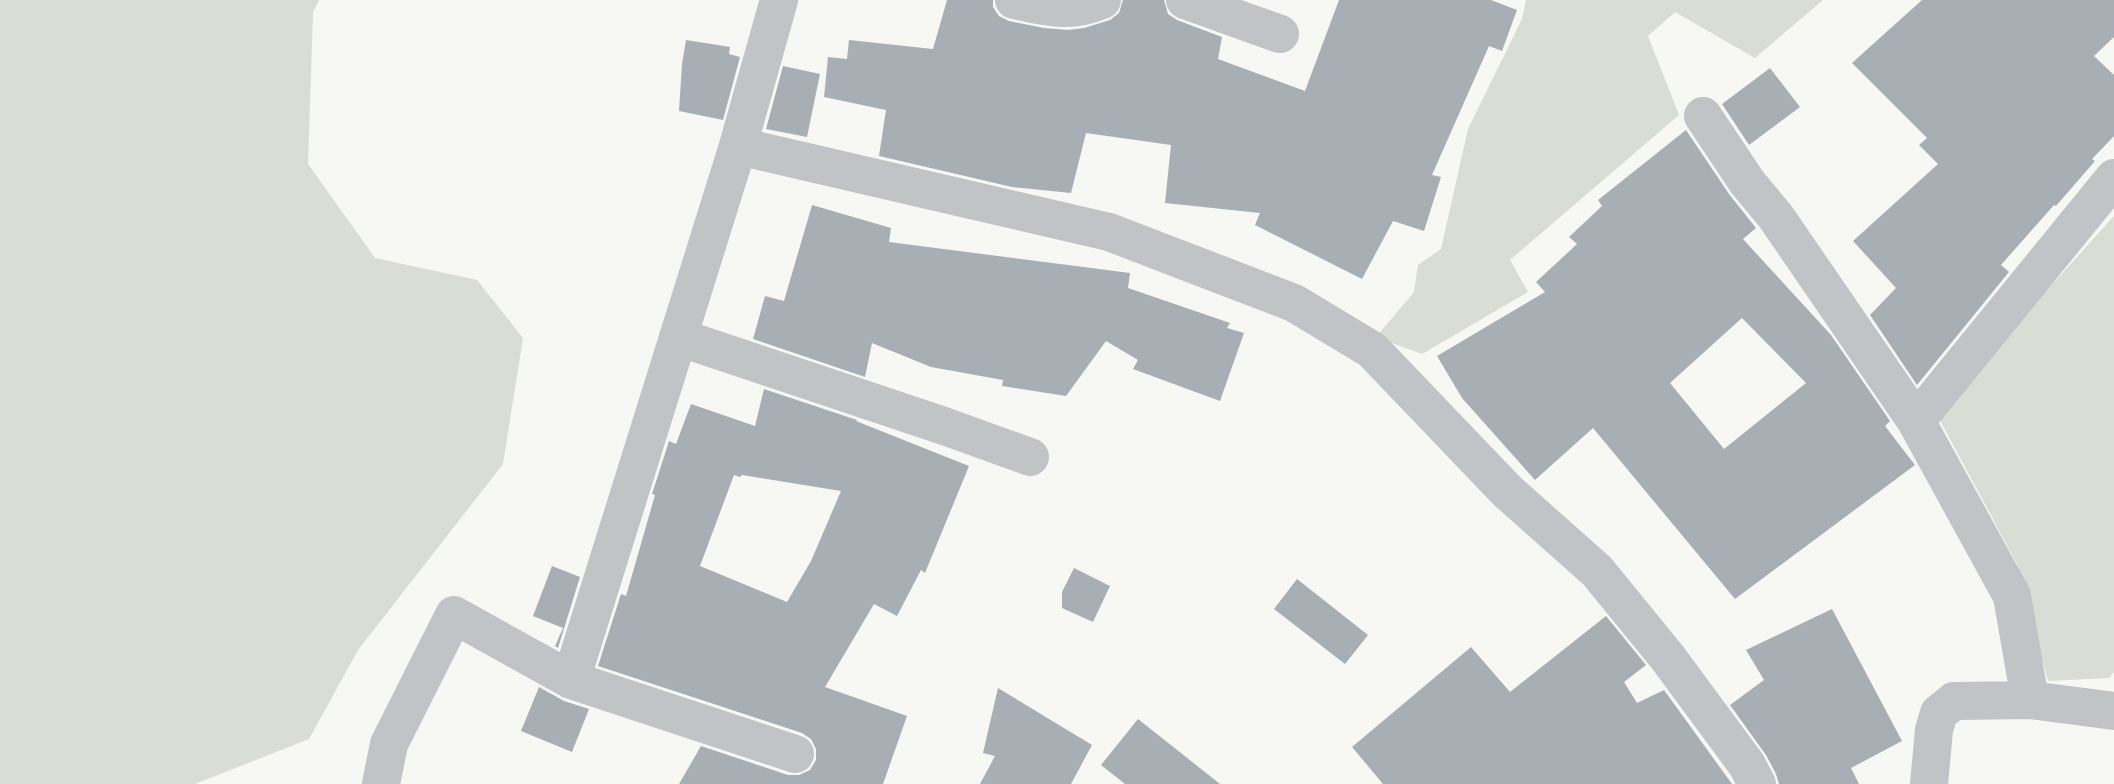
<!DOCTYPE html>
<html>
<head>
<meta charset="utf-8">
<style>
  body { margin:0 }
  canvas { display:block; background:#f7f7f4 }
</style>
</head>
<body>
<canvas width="2114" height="784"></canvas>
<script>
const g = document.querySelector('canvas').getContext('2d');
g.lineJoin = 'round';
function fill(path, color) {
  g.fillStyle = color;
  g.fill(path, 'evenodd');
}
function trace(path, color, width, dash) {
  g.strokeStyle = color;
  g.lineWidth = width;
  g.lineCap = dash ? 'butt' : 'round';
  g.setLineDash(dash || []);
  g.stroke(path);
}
fill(new Path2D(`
  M 0,0 L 319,0 L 313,12 L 308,164 L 375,258 L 477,280 L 523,338 L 503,464 L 358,650 L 309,739 L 195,784 L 0,784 Z
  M 1526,0 L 1823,0 L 1755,58 L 1675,12 L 1648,36 L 1679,115 L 1510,260 L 1528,292 L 1422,354 L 1376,337 L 1414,292 L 1418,265 L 1441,249 L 1468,129 L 1522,19 Z
  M 2114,216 L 2114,672 L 2109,678 L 2048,681 L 2017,564 L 1936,413 Z`), '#d8ddd5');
fill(new Path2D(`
  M 947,0 L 993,0 L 993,7 L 999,16 L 1009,21 L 1044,28 L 1068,30 L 1084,28 L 1110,20 L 1119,13 L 1123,0 L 1164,0 L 1168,14 L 1177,20 L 1222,37 L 1218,59 L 1305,91 L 1339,0 L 1491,0 L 1517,10 L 1502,51 L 1489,46 L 1432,175 L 1441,177 L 1424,231 L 1393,221 L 1362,279 L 1255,225 L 1260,213 L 1165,203 L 1171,145 L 1086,133 L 1071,193 L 1012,187 L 879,156 L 886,110 L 824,97 L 828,57 L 847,59 L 849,40 L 933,49 Z
  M 1922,0 L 2114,0 L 2114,37 L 2094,56 L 2114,75 L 2114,136 L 2092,159 L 2095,161 L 2056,206 L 2054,205 L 2001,265 L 2009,272 L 1917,385 L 1870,315 L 1896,288 L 1853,241 L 1938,164 L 1919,145 L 1927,138 L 1852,63 Z
  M 686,40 L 730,47 L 729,54 L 740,57 L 723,120 L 679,111 L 682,64 Z
  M 783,66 L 820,74 L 807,137 L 766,129 Z
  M 1770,68 L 1800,107 L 1749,145 L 1722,104 Z
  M 1686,130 L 1729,194 L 1756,228 L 1743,239 L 1831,335 L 1890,421 L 1885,426 L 1915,465 L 1735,599 L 1593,428 L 1535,480 L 1462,398 L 1437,356 L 1545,292 L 1536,282 L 1577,244 L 1569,237 L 1602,206 L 1598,200 ZM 1742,318 L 1806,383 L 1724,449 L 1670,383 Z
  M 812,205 L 891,228 L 889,242 L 1130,273 L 1128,288 L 1230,323 L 1227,328 L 1244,333 L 1220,401 L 1133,369 L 1138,360 L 1106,341 L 1066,396 L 1002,386 L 1003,380 L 931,367 L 872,343 L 865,377 L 753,339 L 765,296 L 784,301 Z
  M 764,389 L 857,420 L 856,421 L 969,466 L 925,573 L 921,570 L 897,616 L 874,604 L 825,687 L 907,716 L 883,784 L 679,784 L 701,746 L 788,775 L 799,775 L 810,770 L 816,760 L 816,749 L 811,739 L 802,733 L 598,666 L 621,594 L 626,596 L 655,495 L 652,494 L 669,441 L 676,444 L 691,404 L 755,426 ZM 734,475 L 740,477 L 742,475 L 841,491 L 811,561 L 787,602 L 700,566 Z
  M 552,566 L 580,577 L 558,648 L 555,646 L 563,628 L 533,616 Z
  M 1074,568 L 1110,586 L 1093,622 L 1062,608 L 1062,592 Z
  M 1297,579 L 1368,635 L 1345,664 L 1274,609 Z
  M 1832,609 L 1902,741 L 1851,768 L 1859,784 L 1779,784 L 1776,774 L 1766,755 L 1730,705 L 1764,680 L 1746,650 Z
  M 1606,616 L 1646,665 L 1624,682 L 1637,703 L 1664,690 L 1732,784 L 1383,784 L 1352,747 L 1471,647 L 1510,692 Z
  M 539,687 L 564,701 L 589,709 L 572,752 L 521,731 Z
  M 998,688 L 1092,745 L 1071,784 L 980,784 L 995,756 L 983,753 Z
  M 1138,719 L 1220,784 L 1125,784 L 1101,765 Z`), '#a7afb5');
trace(new Path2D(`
  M 1014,0 C 1048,7 1069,14 1102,0
  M 1185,0 L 1280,34
  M 1703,116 L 1747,182 L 1776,217 L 1916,421 L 2012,596 L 2030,700
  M 738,146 L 1109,232 L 1294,303 L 1372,350 L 1507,491 L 1597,571 L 1668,658 L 1747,765 L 1757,784
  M 678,337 L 944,426 L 1030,457
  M 1916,421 L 2114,178
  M 571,680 L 795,754
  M 381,784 L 389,744 L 454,615 L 571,680 L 738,146 L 779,0
  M 1929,784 L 1934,730 L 1939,713 L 1954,701 L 2030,700 L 2114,711`), '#c0c4c7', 38);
</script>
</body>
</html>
